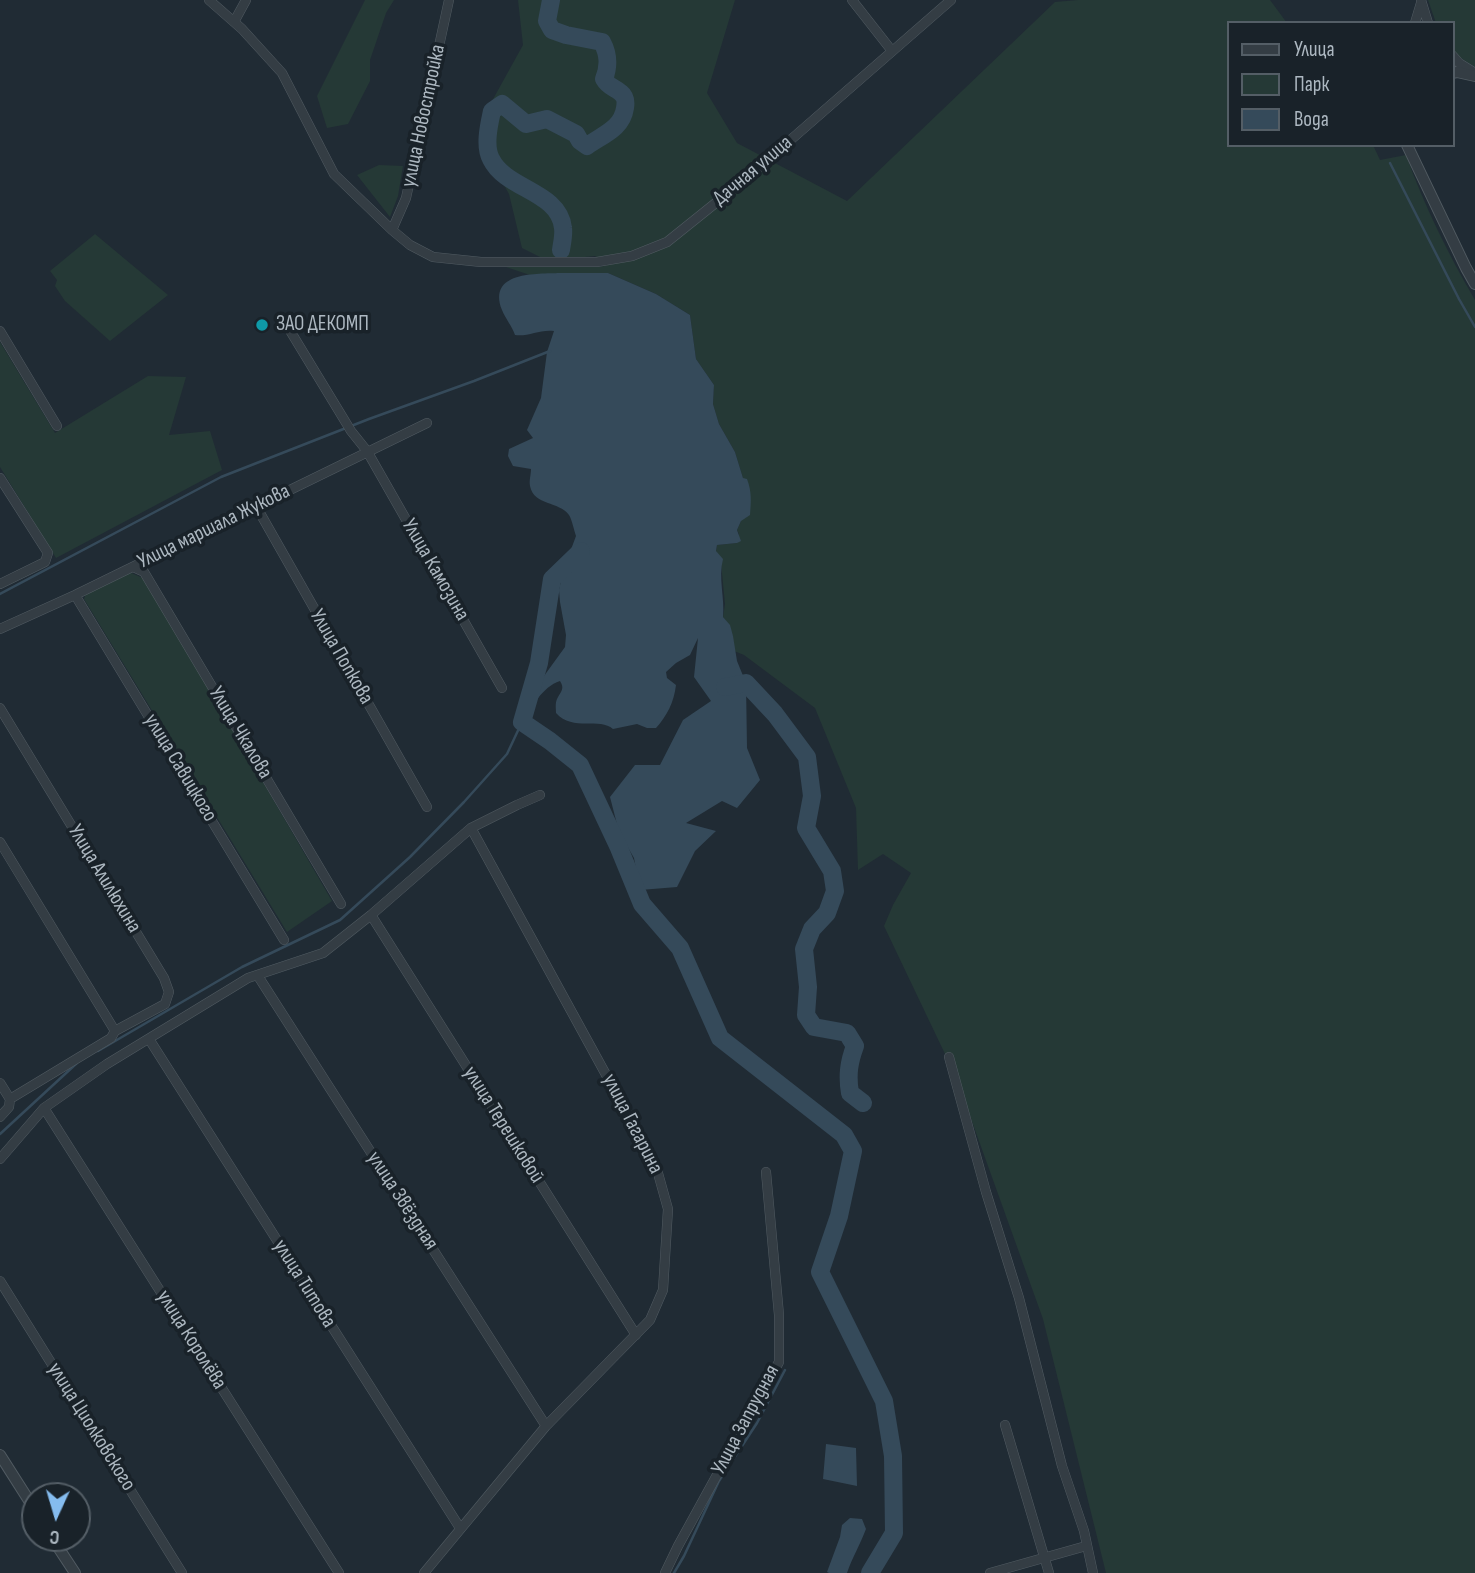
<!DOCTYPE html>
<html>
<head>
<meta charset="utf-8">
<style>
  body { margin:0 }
  #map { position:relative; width:1475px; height:1573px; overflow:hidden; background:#202b34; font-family:"Sofia Sans Condensed",sans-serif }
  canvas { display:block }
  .legend { position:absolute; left:1227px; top:21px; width:228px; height:126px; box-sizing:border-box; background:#192229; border:2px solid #545e66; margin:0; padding:9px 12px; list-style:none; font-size:21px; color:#adb8c1 }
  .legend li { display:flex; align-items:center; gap:14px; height:35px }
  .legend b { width:35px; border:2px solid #545e66 }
  .north { position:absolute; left:21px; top:1482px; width:70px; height:70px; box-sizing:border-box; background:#192229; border:2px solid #545e66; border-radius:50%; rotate:184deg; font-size:19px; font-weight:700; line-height:28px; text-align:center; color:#adb8c1 }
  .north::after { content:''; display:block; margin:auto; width:24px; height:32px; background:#85bcef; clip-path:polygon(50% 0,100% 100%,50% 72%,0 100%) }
</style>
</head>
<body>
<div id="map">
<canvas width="1475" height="1573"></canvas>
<ul class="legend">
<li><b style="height:9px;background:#343d44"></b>Улица</li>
<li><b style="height:19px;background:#253936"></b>Парк</li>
<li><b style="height:19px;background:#354a5a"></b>Вода</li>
</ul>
<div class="north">С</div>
</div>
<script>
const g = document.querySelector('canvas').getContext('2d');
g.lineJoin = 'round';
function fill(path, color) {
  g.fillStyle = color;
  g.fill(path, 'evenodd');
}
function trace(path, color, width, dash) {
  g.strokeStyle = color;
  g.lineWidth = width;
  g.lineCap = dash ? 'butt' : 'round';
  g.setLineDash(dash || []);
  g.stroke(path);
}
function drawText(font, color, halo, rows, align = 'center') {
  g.font = font + ' "Sofia Sans Condensed",sans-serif';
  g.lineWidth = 7;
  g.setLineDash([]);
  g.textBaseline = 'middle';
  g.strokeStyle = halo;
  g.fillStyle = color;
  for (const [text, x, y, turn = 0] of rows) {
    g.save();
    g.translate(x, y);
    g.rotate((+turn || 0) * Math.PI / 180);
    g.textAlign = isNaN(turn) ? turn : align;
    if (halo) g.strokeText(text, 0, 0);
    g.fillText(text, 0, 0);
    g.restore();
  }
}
fill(new Path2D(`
  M 365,0 L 394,0 L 386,13 L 370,60 L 370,81 L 348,124 L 327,128 L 317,96 Z
  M 518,0 L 735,0 L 707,93 L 737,143 L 847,201 L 1055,2 L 1078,0 L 1270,0 L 1287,23 L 1228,23 L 1228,145 L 1373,145 L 1380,160 L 1406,155 C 1424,205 1448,254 1475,300 L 1475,1573 L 1106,1573 L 1043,1319 L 956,1077 L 884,926 L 893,905 L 911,873 L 883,854 L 858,870 L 856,808 L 815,708 L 744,655 L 734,651 C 733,637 732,628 723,617 L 725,604 L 721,563 L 716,551 L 717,545 L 737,543 L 739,534 L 737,530 L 741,521 L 743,478 L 735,452 L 719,424 L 713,404 L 714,385 L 696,359 L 690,315 L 656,294 L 608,273 L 530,275 L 506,267 L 536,265 L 600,267 L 608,265 L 595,256 L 575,258 L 544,259 L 522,248 L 509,194 L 480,143 L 487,110 L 523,45 Z
  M 1428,0 L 1475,0 L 1475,67 C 1450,52 1452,52 1452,23 L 1436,23 Z
  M 379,165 L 403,166 L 398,196 L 390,217 L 357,175 Z
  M 95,234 L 168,295 L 110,341 L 65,301 L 55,286 L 57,280 L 50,271 Z
  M 0,342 L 55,433 L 148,376 L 186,377 L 169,435 L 210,431 L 222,470 L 56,558 L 0,467 Z
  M 129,572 L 145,579 L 332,901 L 287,932 L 84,599 L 86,593 Z`), '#253936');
fill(new Path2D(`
  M 560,273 L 608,273 L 656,294 L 690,315 L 696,359 L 714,385 L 713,404 L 719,424 L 735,452 L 743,478 L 747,479 C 752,492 751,502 750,515 L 741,521 L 737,530 L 741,541 L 737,543 L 717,545 L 716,551 L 723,559 C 718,578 725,598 723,617 L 730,625 L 733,636 L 737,661 L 746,683 L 747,748 L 760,780 L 737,808 L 722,801 L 686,823 L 716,831 L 695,851 L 677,887 L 640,890 L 634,858 L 619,832 L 610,797 L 635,765 L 660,765 L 683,720 L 711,701 L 694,677 L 698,638 L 690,655 L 676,663 L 666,672 L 667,678 L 676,685 C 674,702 667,716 656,728 L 647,728 L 637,724 L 613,729 C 600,717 573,732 556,713 C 556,708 555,704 557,699 C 561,691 565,689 560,681 C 542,687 532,707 522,722 L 536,687 L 565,647 L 566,635 L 560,602 L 559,590 L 563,571 L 576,536 C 574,530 572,520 569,515 C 559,501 534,506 530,486 C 529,480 531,475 531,469 L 513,466 L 508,456 L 509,449 L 533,438 L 527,430 L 541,398 L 547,352 L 554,331 C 540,329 528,337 515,335 C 512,326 505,318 502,310 C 487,271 537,274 560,273 Z
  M 826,1444 L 856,1448 L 857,1486 L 823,1479 Z
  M 850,1518 L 862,1519 L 866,1529 C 860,1545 852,1558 847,1573 L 829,1573 L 827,1572 L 840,1537 L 842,1525 Z`), '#354a5a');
trace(new Path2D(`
  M 1390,163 L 1459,299 L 1475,327
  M 0,594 L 221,477 L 369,419 L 474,381 L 550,351
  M 98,1051 L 242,967 L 340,920 L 410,857 L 464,802 L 507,754 L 522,722
  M 0,1134 L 77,1063
  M 674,1573 L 684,1556 L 719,1481 L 757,1423 L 785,1370`), '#354a5a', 2.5);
trace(new Path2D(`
  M 551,0 L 547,21 L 552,30 L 566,35 L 602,42 C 609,55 609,66 604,79 C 609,88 615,87 621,93 C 626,97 626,102 625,108 C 622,129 602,135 587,146 L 580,141 L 576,134 L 547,119 L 526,124 L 502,104 L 492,111 C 489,125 484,146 491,159 C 506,190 559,191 563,228 C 564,235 562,243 561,250
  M 581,551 L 552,579 L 539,663 L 522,722 L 550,741 L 580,765 L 619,848 L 642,904 L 680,948 L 720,1038 L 844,1135 L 853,1151 L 839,1216 L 820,1272 L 884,1401 L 893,1456 L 894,1533 L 870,1573
  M 725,687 L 746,683 L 775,714 L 807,757 L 812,796 L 806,828 L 832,871 L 835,891 L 827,913 L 812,929 L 804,949 L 808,987 L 806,1015 L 814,1027 L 847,1033 L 855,1046 C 849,1062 847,1075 850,1093 L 863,1103`), '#354a5a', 18);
const minor = new Path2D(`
  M 209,0 L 242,29 L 282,73 L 334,174 L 392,230 L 410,245 L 433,257 L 481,262 L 597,262 L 632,256 L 667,242 L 748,177 L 951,0
  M 852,0 L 892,51
  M 1421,0 L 1428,23
  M 234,22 L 246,0
  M 1415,23 L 1421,3
  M 1452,55 L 1459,63 L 1475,73
  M 392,230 L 406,198 L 449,0
  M 286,324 L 351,431 L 367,451 L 502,688
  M 0,331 L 57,426
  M 0,478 L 48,553 L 45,562 L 0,584
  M 256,506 L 427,807
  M 133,567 L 144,572 L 341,904
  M 75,595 L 284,940
  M 0,629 L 75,595 L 427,423
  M 0,708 L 164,978 L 169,992 L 165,1004 L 115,1031 L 111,1038 L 10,1099 L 9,1107 L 0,1117
  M 0,842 L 115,1031
  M 371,915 L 636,1335
  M 258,976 L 546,1426
  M 149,1039 L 460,1528
  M 949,1057 L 986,1192 L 1019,1298 L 1062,1466 L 1084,1531 L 1093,1573
  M 0,1083 L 10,1099
  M 44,1108 L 339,1573
  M 0,1159 L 44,1108 L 107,1064 L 248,978 L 323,953 L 371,915 L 471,828 L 517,805 L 540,795
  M 0,1281 L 182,1573
  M 1005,1425 L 1049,1573
  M 424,1573 L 546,1426 L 650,1320 L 663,1290 L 668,1209 L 656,1166 L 471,828
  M 665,1573 L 678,1546 L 779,1362 L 779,1315 L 766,1172
  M 990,1573 L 1086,1546`);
const tertiary = new Path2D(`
  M 1452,73 L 1457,72 L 1475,76
  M 1407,145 L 1466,268 L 1475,284
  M 0,1455 L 35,1510
  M 52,1538 L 75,1573`);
trace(minor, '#515b62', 10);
trace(tertiary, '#515b62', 12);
trace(minor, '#343d44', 9);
trace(tertiary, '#343d44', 10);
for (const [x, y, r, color] of [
  [262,325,7,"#0f9aa8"]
]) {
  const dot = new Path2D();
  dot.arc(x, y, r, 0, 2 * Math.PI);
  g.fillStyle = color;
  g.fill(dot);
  trace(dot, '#192229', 2.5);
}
drawText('21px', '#adb8c1', '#192229', [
  ["улица Новостройка",424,116,-78],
  ["Дачная улица",753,171,-40],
  ["Улица маршала Жукова",214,527,-26],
  ["Улица Камозина",435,570,60],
  ["Улица Попкова",341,657,60],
  ["Улица Чкалова",240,733,59],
  ["улица Савицкого",180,768,59],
  ["Улица Алилюхина",104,879,59],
  ["улица Гагарина",632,1124,63],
  ["улица Терешковой",503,1125,58],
  ["улица Звёздная",402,1201,57],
  ["улица Титова",304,1284,58],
  ["улица Королёва",191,1340,58],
  ["Улица Запрудная",746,1420,-62],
  ["улица Циолковского",91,1427,58]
]);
drawText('21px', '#adb8c1', '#192229', [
  ["ЗАО ДЕКОМП",276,325]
], 'left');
</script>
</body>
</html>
